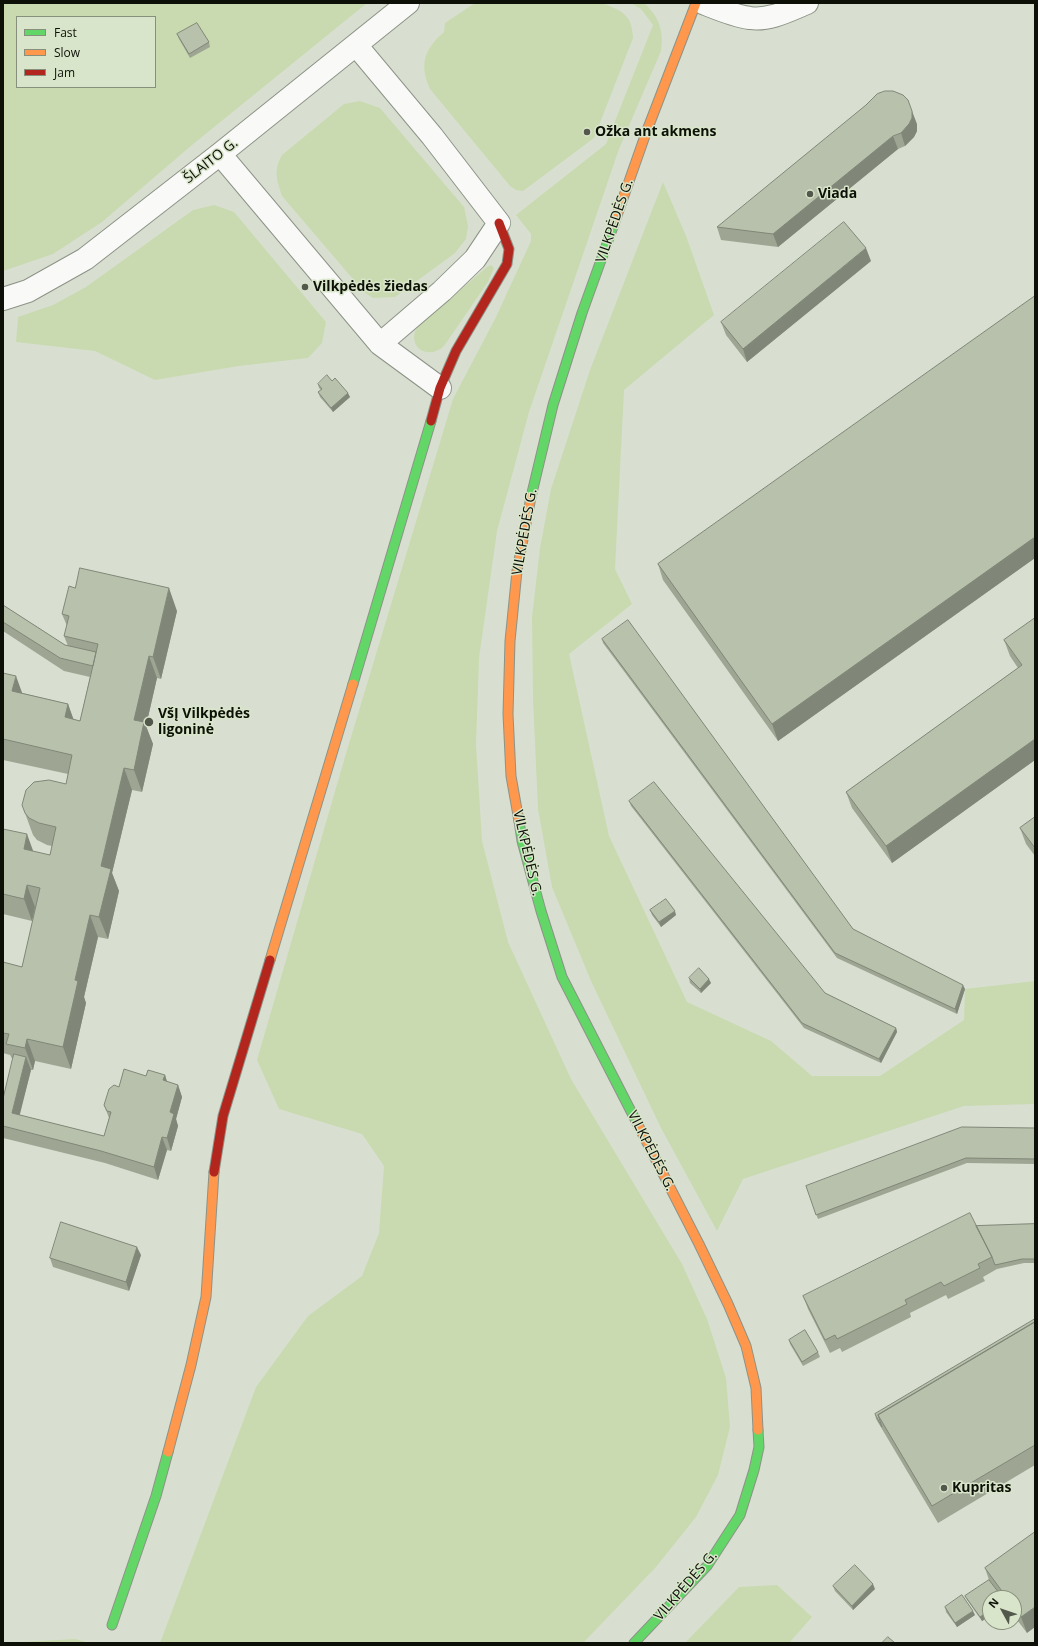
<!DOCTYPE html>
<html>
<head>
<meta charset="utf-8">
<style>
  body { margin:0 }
  #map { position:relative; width:1038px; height:1646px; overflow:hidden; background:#d8dfd0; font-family:"Open Sans",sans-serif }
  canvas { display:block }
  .frame { position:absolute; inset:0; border:4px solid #0c1007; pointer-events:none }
  .legend { position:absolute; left:16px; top:16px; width:140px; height:72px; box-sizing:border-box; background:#d9e5ca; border:1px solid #87907c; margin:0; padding:5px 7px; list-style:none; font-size:12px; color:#0c1007 }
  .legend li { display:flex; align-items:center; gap:8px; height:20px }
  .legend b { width:20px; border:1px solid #87907c }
  .north { position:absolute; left:982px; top:1590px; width:40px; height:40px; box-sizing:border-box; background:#d9e5ca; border:1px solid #87907c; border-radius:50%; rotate:310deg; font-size:11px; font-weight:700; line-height:16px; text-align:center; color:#0c1007 }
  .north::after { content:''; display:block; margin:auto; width:14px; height:18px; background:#53584d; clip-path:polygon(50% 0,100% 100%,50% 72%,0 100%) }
</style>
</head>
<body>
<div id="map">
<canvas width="1038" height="1646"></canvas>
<div class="frame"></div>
<ul class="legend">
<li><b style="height:5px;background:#63d668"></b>Fast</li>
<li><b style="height:5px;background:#ff974d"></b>Slow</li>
<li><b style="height:5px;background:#b3261e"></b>Jam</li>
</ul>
<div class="north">N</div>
</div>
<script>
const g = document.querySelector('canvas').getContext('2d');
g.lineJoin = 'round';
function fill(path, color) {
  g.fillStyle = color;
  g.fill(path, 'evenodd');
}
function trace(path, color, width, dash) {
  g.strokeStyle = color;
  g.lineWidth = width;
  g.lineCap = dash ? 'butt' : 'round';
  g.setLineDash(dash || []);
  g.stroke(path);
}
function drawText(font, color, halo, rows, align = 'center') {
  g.font = font + ' "Open Sans",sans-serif';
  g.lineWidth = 3;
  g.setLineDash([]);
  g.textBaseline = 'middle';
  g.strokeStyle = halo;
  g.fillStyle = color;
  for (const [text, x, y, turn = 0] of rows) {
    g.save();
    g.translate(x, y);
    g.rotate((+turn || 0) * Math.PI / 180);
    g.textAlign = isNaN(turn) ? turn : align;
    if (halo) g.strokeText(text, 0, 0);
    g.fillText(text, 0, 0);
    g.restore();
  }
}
fill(new Path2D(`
  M 3,3 L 367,3 L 192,145 L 102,222 L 53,254 L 3,271 ZM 17,17 L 155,17 L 155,87 L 17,87 Z
  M 475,3 L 602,3 C 622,11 632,14 633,38 L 594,138 L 523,191 L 516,190 L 510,186 L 430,89 C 419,65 424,49 444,32 L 445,23 Z
  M 631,3 L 644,3 C 659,16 664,31 661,51 L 619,149 L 529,412 L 497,531 L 479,658 L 476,745 L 482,841 L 508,942 L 571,1079 L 682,1264 L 707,1319 L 726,1378 L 730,1427 L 718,1475 L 696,1517 L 656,1567 L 583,1643 L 160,1643 L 256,1387 L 308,1316 L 362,1276 L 379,1233 L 384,1166 L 362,1134 L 279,1109 L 257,1060 L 345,757 L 453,399 L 496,317 L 531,241 L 531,234 L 516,215 L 606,144 L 653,25 L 641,9 Z
  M 360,101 L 380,108 L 464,207 L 468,226 L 466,239 L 455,253 L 395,297 L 373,298 L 364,292 L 282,196 C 277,180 273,171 282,155 L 344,104 Z
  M 663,182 L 686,236 L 714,315 L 624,390 L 615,569 L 632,604 L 569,654 L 609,836 L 687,1002 L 771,1041 L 812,1076 L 880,1076 L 964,1020 L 965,989 L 1035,981 L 1035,1104 L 964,1106 L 743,1179 L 717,1231 L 661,1128 L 591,981 L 552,887 L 538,809 L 533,699 L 532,617 L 540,548 L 551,489 L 590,370 Z
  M 214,205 L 234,212 L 326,322 L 322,343 L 308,358 L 239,366 L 155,380 L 95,351 L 16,342 L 18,317 L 53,305 L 86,287 L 193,210 Z
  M 491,265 L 494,268 L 488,282 L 444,346 C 427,362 405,345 418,326 L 487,267 Z
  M 777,1585 L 812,1617 L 789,1643 L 685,1643 L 739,1587 Z
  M 75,1639 L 90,1643 L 3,1643 Z`), '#c9dab0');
const street = new Path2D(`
  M 703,3 C 718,9 734,16 750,18 C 769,21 790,10 807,3
  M 220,154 L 380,344 L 442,291 L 475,259 L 499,223 L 432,136 L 356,45
  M 3,299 L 28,291 L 85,259 L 220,154 L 408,3
  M 380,344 L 440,388`);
const fast = new Path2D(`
  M 531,497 L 553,405 L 582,313 L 614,224
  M 353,684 L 431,421
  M 519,821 L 522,841 L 541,911 L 562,977 L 637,1123
  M 112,1625 L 156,1496 L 168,1452
  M 634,1643 L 707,1566 L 740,1515 L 754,1470 L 759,1447 L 758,1430`);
const slow = new Path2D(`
  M 614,224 L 646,133 L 696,3
  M 519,821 L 511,776 L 508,714 L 510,641 L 517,571 L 531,497
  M 270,960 L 353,684
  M 637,1123 L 699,1244 L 728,1304 L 746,1346 L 756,1388 L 758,1430
  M 168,1452 L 191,1365 L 206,1297 L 214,1172`);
const jam = new Path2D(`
  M 431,421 L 440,388 L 456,351 L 507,264 L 509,249 L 499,223
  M 214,1172 L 223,1116 L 270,960`);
trace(street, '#8d9387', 24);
trace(fast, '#8d9387', 11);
trace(slow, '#8d9387', 11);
trace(jam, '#8d9387', 11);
trace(street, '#f9faf8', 22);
trace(fast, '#63d668', 9);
trace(slow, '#ff974d', 9);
trace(jam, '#b3261e', 9);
fill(new Path2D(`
  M 177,34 L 209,42 L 210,47 L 190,58 L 179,39 Z
  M 917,124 L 917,131 L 914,137 L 905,146 L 898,149 L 778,247 L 721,240 L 717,227 Z
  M 871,261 L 747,362 L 726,335 L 721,322 Z
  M 1035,296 L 1035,558 L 778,741 L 663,580 L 658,564 Z
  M 332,381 L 350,397 L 333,412 L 320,397 L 318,392 L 321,390 L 319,388 L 318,384 Z
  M 3,605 L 65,645 L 68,646 L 64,636 L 67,626 L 62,614 L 177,611 L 161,679 L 157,678 L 146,726 L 153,744 L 142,792 L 132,790 L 112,873 L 119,891 L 108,939 L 98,937 L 84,997 L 86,1003 L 71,1069 L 35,1061 L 33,1070 L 31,1070 L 19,1115 L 104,1136 L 109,1118 L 104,1105 L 119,1087 L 146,1076 L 165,1075 L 167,1082 L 178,1085 L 182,1097 L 176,1119 L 178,1126 L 171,1151 L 167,1150 L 158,1180 L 105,1163 L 3,1138 L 3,1099 L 13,1060 L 10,1055 L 3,1053 L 3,962 L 22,967 L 36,907 L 32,921 L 3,914 L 3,829 L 33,852 L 50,855 L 52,846 L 47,845 L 37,840 L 33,835 L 22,805 L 66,784 L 68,774 L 3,760 L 3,673 L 22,693 L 68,704 L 73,719 L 80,721 L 90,677 L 64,671 L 3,631 Z
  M 1035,618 L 1035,760 L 892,863 L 852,808 L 846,792 L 1018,668 L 1010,656 L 1004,640 Z
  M 602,639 L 853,929 L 965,989 L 957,1014 L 837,958 L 603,643 Z
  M 629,801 L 825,993 L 896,1028 L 897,1032 L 881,1063 L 804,1028 L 631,806 Z
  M 1035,817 L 1035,856 L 1026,844 L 1020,828 Z
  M 650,910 L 676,915 L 661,927 L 652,915 Z
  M 689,978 L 711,983 L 701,993 L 690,983 Z
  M 1035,1128 L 1035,1164 L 967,1163 L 818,1219 L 806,1186 Z
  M 1035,1224 L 1035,1263 L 1024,1263 L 997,1269 L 983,1277 L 985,1281 L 948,1299 L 946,1295 L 910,1313 L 911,1317 L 842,1352 L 840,1348 L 830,1353 L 808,1309 L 803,1296 L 976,1226 Z
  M 141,1255 L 129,1291 L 53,1267 L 50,1258 Z
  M 1035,1319 L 1035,1465 L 938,1523 L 876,1419 L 875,1414 Z
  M 789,1340 L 818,1352 L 820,1357 L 803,1366 L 790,1344 Z
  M 1035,1532 L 1027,1633 L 1014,1616 L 1014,1598 L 990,1598 L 990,1616 L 982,1621 L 967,1600 L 965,1596 L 989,1580 L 985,1568 Z
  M 833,1586 L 875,1589 L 853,1610 L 835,1591 Z
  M 945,1607 L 975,1615 L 957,1627 L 946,1612 Z`), '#9ea693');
fill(new Path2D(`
  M 912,111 L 917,124 L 917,131 L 914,137 L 905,146 L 901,133 Z
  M 893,136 L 898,149 L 778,247 L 773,234 Z
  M 866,248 L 871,261 L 747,362 L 743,349 Z
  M 348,393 L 350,397 L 333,412 L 331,408 Z
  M 1035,537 L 1035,558 L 778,741 L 772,724 Z
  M 169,588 L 177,611 L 161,679 L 153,657 Z
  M 149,656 L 157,678 L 146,726 L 153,744 L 142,792 L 134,770 L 134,720 Z
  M 16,676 L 24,698 L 12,691 Z
  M 68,704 L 76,726 L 65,717 Z
  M 1035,739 L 1035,760 L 892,863 L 886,846 Z
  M 124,768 L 132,790 L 112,873 L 119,891 L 108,939 L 99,917 L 101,866 Z
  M 27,834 L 35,856 L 24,849 Z
  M 27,885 L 35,907 L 32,921 L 24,899 Z
  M 675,911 L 676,915 L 661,927 L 659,922 Z
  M 90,915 L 98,937 L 84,997 L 86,1003 L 71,1069 L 63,1047 L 75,980 Z
  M 709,979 L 711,983 L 701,993 L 700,989 Z
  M 963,985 L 965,989 L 957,1014 L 955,1009 Z
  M 896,1028 L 897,1032 L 881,1063 L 879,1059 Z
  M 27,1039 L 35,1061 L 33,1070 L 25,1048 Z
  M 26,1057 L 31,1070 L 17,1126 L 12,1113 Z
  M 165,1075 L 169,1088 L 163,1080 Z
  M 178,1085 L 182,1097 L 176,1119 L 178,1126 L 171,1151 L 167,1138 L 170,1112 Z
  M 162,1137 L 167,1150 L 158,1180 L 154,1167 Z
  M 137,1247 L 141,1255 L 129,1291 L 126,1282 Z
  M 873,1584 L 875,1589 L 853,1610 L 852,1606 Z
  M 1035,1607 L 1035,1627 L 1027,1633 L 1021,1617 Z
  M 990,1610 L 990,1616 L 982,1621 L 980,1617 Z
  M 973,1611 L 975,1615 L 957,1627 L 955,1623 Z`), '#818778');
const building = new Path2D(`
  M 197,23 L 209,42 L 189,54 L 177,34 Z
  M 885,91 L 893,91 L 903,95 L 908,100 L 912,111 L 912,118 L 909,124 L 901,133 L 893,136 L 773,234 L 717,227 L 866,105 L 877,94 Z
  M 844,222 L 866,248 L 743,349 L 721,322 Z
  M 1035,296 L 1035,537 L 772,724 L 658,564 Z
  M 327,375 L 332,381 L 335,378 L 348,393 L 331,408 L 318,392 L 322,389 L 318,384 Z
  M 80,568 L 169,588 L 153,657 L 149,656 L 134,720 L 144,722 L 134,770 L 124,768 L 101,866 L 111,869 L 99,917 L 90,915 L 75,980 L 78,981 L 63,1047 L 27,1039 L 25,1048 L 6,1044 L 9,1034 L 3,1033 L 3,962 L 22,967 L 40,888 L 27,885 L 24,899 L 3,894 L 3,829 L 27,834 L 24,849 L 50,855 L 56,827 L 39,823 L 29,818 L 25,813 L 22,805 L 26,790 L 34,782 L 49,780 L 66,784 L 72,755 L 3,739 L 3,673 L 16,676 L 12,691 L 68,704 L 65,717 L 80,721 L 98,644 L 64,636 L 69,616 L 62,614 L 69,586 L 75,588 Z
  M 3,605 L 65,645 L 96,652 L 93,666 L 60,658 L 3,622 Z
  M 1035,618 L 1035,739 L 886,846 L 846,792 L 1022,665 L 1004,640 Z
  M 628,620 L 853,929 L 963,985 L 955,1009 L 835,953 L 602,639 Z
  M 654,782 L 825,993 L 896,1028 L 879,1059 L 802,1023 L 629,801 Z
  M 1035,817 L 1035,848 L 1020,828 Z
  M 666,899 L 675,911 L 659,922 L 650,910 Z
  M 699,968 L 709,979 L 700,989 L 689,978 Z
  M 14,1054 L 26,1057 L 12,1113 L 104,1136 L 111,1112 L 107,1111 L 104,1105 L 109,1089 L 114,1085 L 119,1087 L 124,1069 L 146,1076 L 148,1070 L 165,1075 L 163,1080 L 178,1085 L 170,1112 L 174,1114 L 167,1138 L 162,1137 L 154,1167 L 101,1151 L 3,1126 L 3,1099 Z
  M 962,1127 L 1035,1128 L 1035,1159 L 966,1158 L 816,1215 L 806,1186 Z
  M 970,1213 L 992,1257 L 978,1264 L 980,1268 L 944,1286 L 941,1282 L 905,1300 L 907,1304 L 837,1339 L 835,1335 L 825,1340 L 803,1296 Z
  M 61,1222 L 137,1247 L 126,1282 L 50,1258 Z
  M 1035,1224 L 1035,1259 L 1022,1259 L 995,1265 L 992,1257 L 976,1226 Z
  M 1035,1319 L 1035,1322 L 878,1415 L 882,1427 L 875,1414 Z
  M 1035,1322 L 1035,1445 L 932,1506 L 878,1415 Z
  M 805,1330 L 818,1352 L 802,1362 L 789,1340 Z
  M 1035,1532 L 1035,1607 L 1021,1617 L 1014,1608 L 1014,1598 L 1007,1598 L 985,1568 Z
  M 855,1565 L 873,1584 L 852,1606 L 833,1586 Z
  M 989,1580 L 1003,1598 L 990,1598 L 990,1610 L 980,1617 L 965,1596 Z
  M 962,1595 L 973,1611 L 955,1623 L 945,1607 Z
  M 888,1637 L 895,1643 L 882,1643 Z`);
fill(building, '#b8c1ab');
trace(building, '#818778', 1);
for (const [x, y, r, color] of [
  [587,132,4,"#53584d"],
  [810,194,4,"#53584d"],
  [305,287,4,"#53584d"],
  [149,722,5,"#53584d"],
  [944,1488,4,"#53584d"]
]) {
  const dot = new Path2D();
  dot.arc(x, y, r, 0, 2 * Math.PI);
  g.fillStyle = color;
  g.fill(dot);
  trace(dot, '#d9e5ca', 1.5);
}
drawText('bold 14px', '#0c1007', '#d9e5ca', [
  ["Ožka ant akmens",595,132],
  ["Viada",818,194],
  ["Vilkpėdės žiedas",313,287],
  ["VšĮ Vilkpėdės",158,714],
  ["ligoninė",158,730],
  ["Kupritas",952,1488]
], 'left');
drawText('14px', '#0c1007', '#d9e5ca', [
  ["ŠLAITO G.",211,161,-38],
  ["VILKPĖDĖS G.",615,221,-71],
  ["VILKPĖDĖS G.",525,532,-80],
  ["VILKPĖDĖS G.",527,853,77],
  ["VILKPĖDĖS G.",651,1151,63],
  ["VILKPĖDĖS G.",686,1586,-49]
]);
</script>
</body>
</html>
